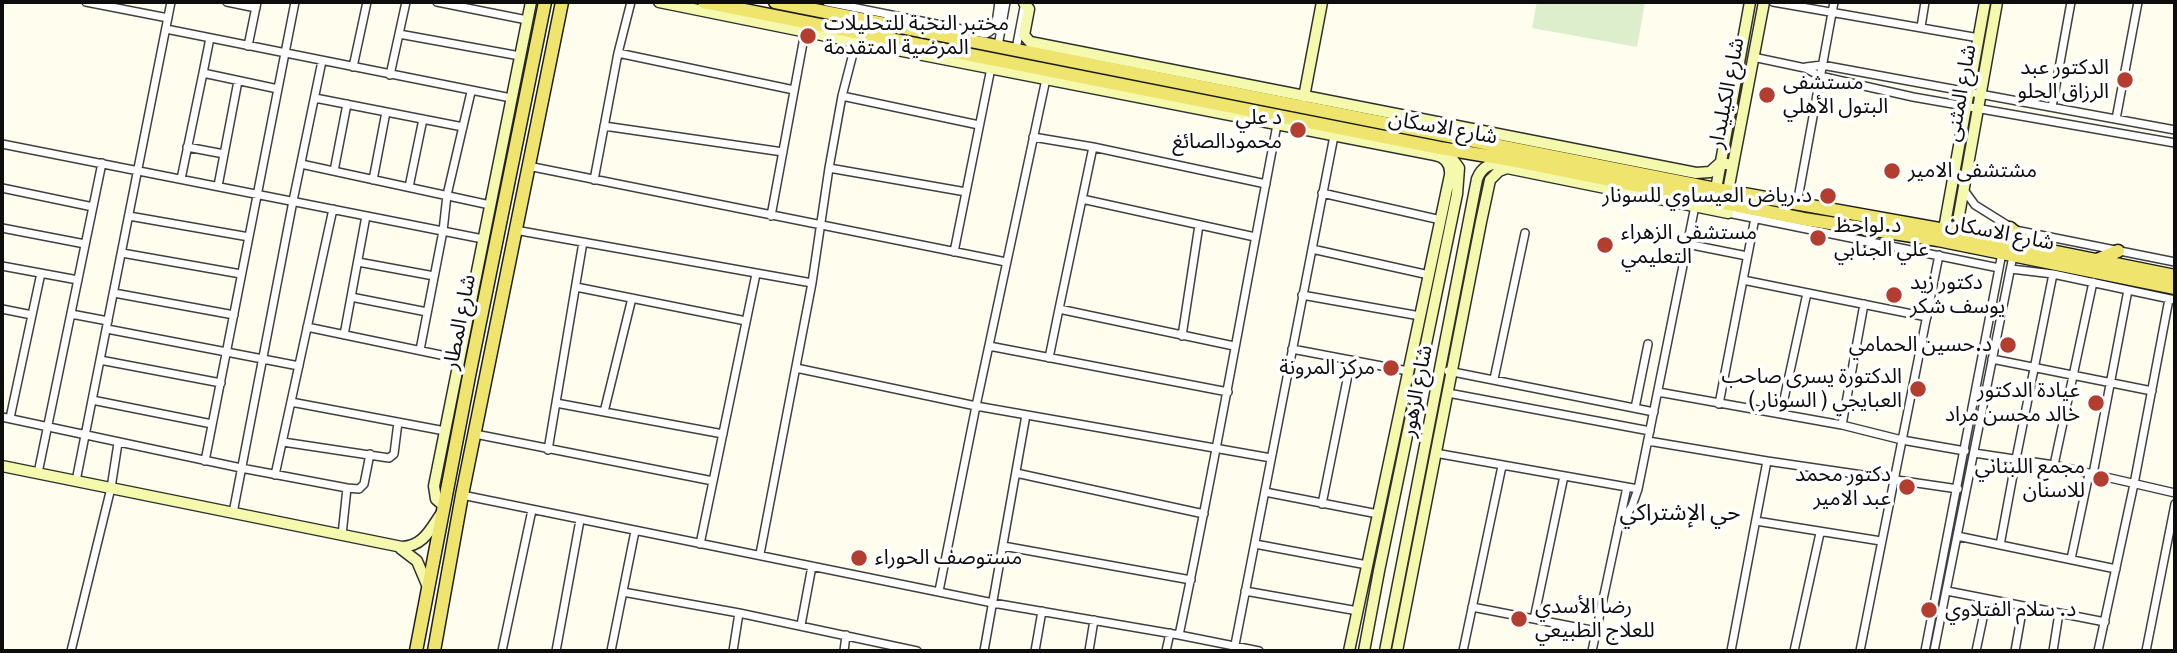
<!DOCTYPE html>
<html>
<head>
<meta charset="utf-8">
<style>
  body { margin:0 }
  #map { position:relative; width:2177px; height:653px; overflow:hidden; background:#fefdee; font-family:Literata,serif }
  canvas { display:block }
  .frame { position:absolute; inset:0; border:4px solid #0d0d0d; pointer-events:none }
</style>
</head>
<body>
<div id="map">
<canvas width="2177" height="653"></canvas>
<div class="frame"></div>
</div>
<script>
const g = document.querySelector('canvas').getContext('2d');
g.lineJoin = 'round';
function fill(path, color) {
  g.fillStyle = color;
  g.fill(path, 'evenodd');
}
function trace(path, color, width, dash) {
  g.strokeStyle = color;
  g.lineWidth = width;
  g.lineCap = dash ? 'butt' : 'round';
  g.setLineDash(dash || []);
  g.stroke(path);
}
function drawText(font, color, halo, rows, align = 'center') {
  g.font = font + ' Literata,"Noto Sans Arabic",serif';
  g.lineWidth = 7;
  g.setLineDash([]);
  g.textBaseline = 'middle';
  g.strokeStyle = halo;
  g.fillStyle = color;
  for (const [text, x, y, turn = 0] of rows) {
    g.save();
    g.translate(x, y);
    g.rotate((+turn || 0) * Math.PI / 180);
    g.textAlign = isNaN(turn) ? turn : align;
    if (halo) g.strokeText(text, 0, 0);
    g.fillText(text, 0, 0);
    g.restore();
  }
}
fill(new Path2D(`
  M 1537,2 L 1645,2 L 1637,47 L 1532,28 Z`), '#dceecb');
const street = new Path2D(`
  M 86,2 L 168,18
  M 227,2 L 256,8
  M 437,2 L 527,20
  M 827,2 L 986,34 C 998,29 997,13 999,2
  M 1773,2 L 1979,38
  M 1921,27 L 1925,2
  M 166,29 L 511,98
  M 399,34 L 520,56
  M 210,38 L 203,73 L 278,89
  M 248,46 L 257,2
  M 998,46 L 1006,2
  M 1016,49 L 1025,2
  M 618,53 L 794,90
  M 1753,57 L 1805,68 L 1820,76 L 1913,97 L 2175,143
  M 353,67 L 367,2
  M 1806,67 L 1822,65 L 2175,130
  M 390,75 L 406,2
  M 842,96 L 979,125
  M 315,98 L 463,127
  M 2052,107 L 2071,2
  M 2116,119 L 2138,2
  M 604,126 L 783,152
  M 1033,137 L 1093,147 L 1266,184
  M 2,144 L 483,239
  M 187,147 L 224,154
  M 1093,147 L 1059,309 L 1234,346
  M 301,164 L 490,205
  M 528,166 L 1006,262
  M 829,168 L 966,192
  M 334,171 L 347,104
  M 181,179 L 203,73
  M 373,180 L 386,112
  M 594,180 L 618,53 L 631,2
  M 218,186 L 238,81
  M 409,187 L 423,119
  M 2,188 L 93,207
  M 1964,190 L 1975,205 L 2015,230 L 2175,262
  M 1322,193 L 1441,220
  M 1082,199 L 1255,237
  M 1797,204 L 1834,2
  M 1728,213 L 1999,268
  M 129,216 L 249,237
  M 771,216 L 805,32
  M 2,228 L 85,244
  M 515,230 L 812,283
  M 1687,244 L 1747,256
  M 1312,249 L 1429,275
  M 954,252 L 991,68
  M 122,253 L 241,274
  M 358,262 L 434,276
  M 2,266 L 78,280
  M 2011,269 L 2053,274 L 2175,300
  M 1743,280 L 1927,317
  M 576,287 L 746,321
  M 114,293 L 234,315
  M 1302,295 L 1420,316
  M 351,297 L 427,312
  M 2,309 L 32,315
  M 71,314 L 108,321
  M 307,327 L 460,359
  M 107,329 L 299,366
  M 344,335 L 366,216
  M 1182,336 L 1199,225
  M 989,346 L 1228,392
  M 1292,349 L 1408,371
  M 420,350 L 443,231 L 447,195 L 471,92
  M 1049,358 L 1059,309
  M 1992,359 L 2152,391
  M 100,360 L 221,383
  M 796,368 L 976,406 L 1271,458
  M 1448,371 L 1654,412
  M 1494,379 L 1525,233
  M 1658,392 L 1842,425 L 1902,440 L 1965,451
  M 1448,393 L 1650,431
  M 92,400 L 212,424
  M 291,402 L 445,431
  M 556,403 L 723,434
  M 1719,404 L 1755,218
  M 1635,408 L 1648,344
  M 604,412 L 632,298
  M 1781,413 L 1807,293
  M 2,417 L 241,468 L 347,488 L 359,489 L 364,484 L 370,454
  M 10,418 L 41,273
  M 1842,425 L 1864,304
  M 475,434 L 713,481
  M 1648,441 L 1767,461 L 1958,489
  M 283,442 L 389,458 L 394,454 L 398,422
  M 548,450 L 583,242
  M 1435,453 L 1638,489
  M 1974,453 L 2054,465 L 2175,493
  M 205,461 L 295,2
  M 2054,465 L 2093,282
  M 38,473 L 102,163
  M 1016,473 L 1204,514
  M 2093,474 L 2128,290
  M 275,475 L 333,209
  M 76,481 L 171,2
  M 1265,492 L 1378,514
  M 462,495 L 993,603 L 1179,635 L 1259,651
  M 1322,504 L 1351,360
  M 233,513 L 293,201 L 322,61
  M 1756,521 L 1881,541
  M 1618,528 L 1632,506 L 1638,489 L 1695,206
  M 342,535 L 347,488
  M 1957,536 L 2116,569
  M 700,544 L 756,274
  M 1255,544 L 1367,565
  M 2000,545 L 2016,459 L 2053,274
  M 1003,546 L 1191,580
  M 760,554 L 812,283 L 829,168 L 842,96 L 856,42
  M 2071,559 L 2089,474
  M 939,591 L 976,406 L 1046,79
  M 1245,591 L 1358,611
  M 1947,591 L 2105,622
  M 623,592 L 739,613 L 917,651
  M 1472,607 L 1596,631
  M 1534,619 L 1564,476
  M 801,625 L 812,566
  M 1179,635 C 1215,465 1244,295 1277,125
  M 1234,650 L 1334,136
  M 71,651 L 111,488 L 118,443
  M 502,651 L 532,510
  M 556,651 L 580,520
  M 611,651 L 635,531
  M 733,651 L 739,613
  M 844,651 L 846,635
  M 984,651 L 1026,415
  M 1035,651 L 1042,611
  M 1089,651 L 1094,620
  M 1166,651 L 1170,633
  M 1463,651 L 1502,466
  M 1592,651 L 1627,487
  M 1731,651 L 1767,461
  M 1794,651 L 1820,533
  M 1860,651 L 1939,255
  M 1925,651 L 2002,253
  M 1934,651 L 2013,256
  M 1976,651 L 1987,599
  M 2015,651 L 2023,606
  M 2053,651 L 2059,613
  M 2098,651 L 2134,484 L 2169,299
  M 2146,651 L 2175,504`);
const secondary = new Path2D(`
  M 659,2 L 856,42 L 1435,155 C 1446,157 1451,164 1450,175 L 1349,651
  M 1024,3 L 1029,9 L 1024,35 L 1030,42 L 1696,173 L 1710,172 L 1720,163 L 1733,165
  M 1304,97 L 1322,2
  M 1716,189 L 1750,2
  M 1728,191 L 1764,2
  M 1944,229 L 1985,2
  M 1956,232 L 1997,2
  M 2,466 L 402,547 C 423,546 430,530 441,514
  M 444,506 L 436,499 L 434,486 L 531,2
  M 400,548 L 417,561 L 428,587
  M 1364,651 L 1379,571 L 1457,194 L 1459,168 L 1448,153
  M 1385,651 L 1477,179 C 1482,165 1493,163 1507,161
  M 1397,651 L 1481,222 L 1490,180 L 1499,171 L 1507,168 L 1728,213`);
const primary = new Path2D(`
  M 704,2 L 1440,148 L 1511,160 L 1804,219 L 1938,240 L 2175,288
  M 775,2 L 1716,189 L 1956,232 L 2175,276
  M 2010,228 L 2031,246
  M 2097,260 L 2118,251
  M 416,651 L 469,376 L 545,2
  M 434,651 L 462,495 L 562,2`);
trace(street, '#404040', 10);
trace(secondary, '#2f2f2f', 13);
trace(primary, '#1e1e1e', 15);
trace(street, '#fff', 7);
trace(secondary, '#f5f9ad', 10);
trace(primary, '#efe46d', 12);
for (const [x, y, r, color] of [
  [808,36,9,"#b33e2f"],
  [2125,80,9,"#b33e2f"],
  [1767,95,9,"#b33e2f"],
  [1298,130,9,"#b33e2f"],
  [1892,171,9,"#b33e2f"],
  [1828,196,9,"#b33e2f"],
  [1818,238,9,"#b33e2f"],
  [1605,245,9,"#b33e2f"],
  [1894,295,9,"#b33e2f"],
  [2008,345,9,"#b33e2f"],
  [1391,368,9,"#b33e2f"],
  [1918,389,9,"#b33e2f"],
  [2096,403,9,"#b33e2f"],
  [2101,479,9,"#b33e2f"],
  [1907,487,9,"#b33e2f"],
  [859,558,9,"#b33e2f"],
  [1929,610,9,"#b33e2f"],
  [1519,619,9,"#b33e2f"]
]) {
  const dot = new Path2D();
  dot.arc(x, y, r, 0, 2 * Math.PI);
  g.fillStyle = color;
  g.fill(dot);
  trace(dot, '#fff', 2.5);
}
drawText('21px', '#0d0d0d', '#fff', [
  ["مختبر النخبة للتحليلات",824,24],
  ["المرضية المتقدمة",824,48],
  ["الدكتور عبد",2109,68,"right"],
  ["الرزاق الحلو",2109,92,"right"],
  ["مستشفى",1783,83],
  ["البتول الأهلي",1783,107],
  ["د علي",1282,118,"right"],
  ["محمودالصائغ",1282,142,"right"],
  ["مشتشفى الامير",1908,171],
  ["د.رياض العيساوي للسونار",1812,196,"right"],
  ["د.لواحظ",1834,226],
  ["علي الجنابي",1834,250],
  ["مستشفى الزهراء",1621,233],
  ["التعليمي",1621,257],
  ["دكتور زيد",1910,283],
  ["يوسف شكر",1910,307],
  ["د.حسين الحمامي",1992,345,"right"],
  ["مركز المرونة",1375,368,"right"],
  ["الدكتورة يسرى صاحب",1902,377,"right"],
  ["العبايجي ( السونار )",1902,401,"right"],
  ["عيادة الدكتور",2080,391,"right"],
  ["خالد محسن مراد",2080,415,"right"],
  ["مجمع اللبناني",2085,467,"right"],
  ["للاسنان",2085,491,"right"],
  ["دكتور محمد",1891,475,"right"],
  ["عبد الامير",1891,499,"right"],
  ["مستوصف الحوراء",875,558],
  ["رضا الأسدي",1535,607],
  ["للعلاج الطبيعي",1535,631],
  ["د. سلام الفتلاوي",1945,610]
], 'left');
drawText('21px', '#0d0d0d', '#fff', [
  ["شارع الكيليدار",1727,93,-79],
  ["شارع المثنى",1961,93,-80],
  ["شارع الاسكان",1443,128,10],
  ["شارع الاسكان",2000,233,11],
  ["شارع المطار",460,322,-79],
  ["شارع الزهور",1417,391,-79]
]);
drawText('23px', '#0d0d0d', '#fff', [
  ["حي الإشتراكي",1680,513]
]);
</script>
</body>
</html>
